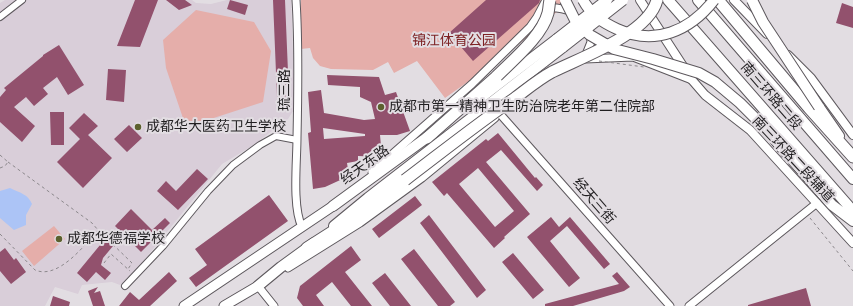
<!DOCTYPE html>
<html>
<head>
<meta charset="utf-8">
<style>
  body { margin:0 }
  canvas { display:block; background:#e2dde2 }
</style>
</head>
<body>
<canvas width="853" height="306"></canvas>
<script>
const g = document.querySelector('canvas').getContext('2d');
g.lineJoin = 'round';
function fill(path, color) {
  g.fillStyle = color;
  g.fill(path, 'evenodd');
}
function trace(path, color, width, dash) {
  g.strokeStyle = color;
  g.lineWidth = width;
  g.lineCap = dash ? 'butt' : 'round';
  g.setLineDash(dash || []);
  g.stroke(path);
}
function drawText(font, color, halo, rows, align = 'center') {
  g.font = font + ' Mulish,"Noto Sans SC",sans-serif';
  g.lineWidth = 4;
  g.setLineDash([]);
  g.textBaseline = 'middle';
  g.strokeStyle = halo;
  g.fillStyle = color;
  for (const [text, x, y, turn = 0] of rows) {
    g.save();
    g.translate(x, y);
    g.rotate((+turn || 0) * Math.PI / 180);
    g.textAlign = isNaN(turn) ? turn : align;
    if (halo) g.strokeText(text, 0, 0);
    g.fillText(text, 0, 0);
    g.restore();
  }
}
fill(new Path2D(`
  M 5,0 L 192,0 L 196,3 L 211,4 L 227,0 L 291,0 L 295,108 L 288,119 L 252,146 L 222,164 L 141,264 L 120,285 L 112,282 L 82,285 L 78,294 L 55,287 L 45,306 L 0,306 L 0,3 Z`), '#d9ced9');
fill(new Path2D(`
  M 301,0 L 571,0 L 507,54 L 445,98 L 417,61 L 394,73 L 388,62 L 373,70 L 331,69 L 320,66 L 313,58 L 310,48 L 301,49 Z
  M 196,10 L 254,22 L 271,51 L 263,102 L 186,127 L 166,68 L 163,40 Z
  M 54,226 L 65,239 L 34,266 L 22,251 Z`), '#e5aeaa');
fill(new Path2D(`
  M 10,188 C 20,193 28,194 32,204 L 26,215 L 26,225 L 14,230 L 0,218 L 0,191 Z`), '#acc4f6');
fill(new Path2D(`
  M 135,0 L 158,0 L 140,47 L 117,46 Z
  M 166,0 L 185,0 L 192,5 L 179,10 Z
  M 230,0 L 248,5 L 245,15 L 227,9 Z
  M 273,0 L 285,0 L 289,96 L 277,97 Z
  M 486,0 L 540,0 L 539,3 L 473,61 L 449,33 Z
  M 842,3 L 853,7 L 853,28 L 836,23 Z
  M 59,45 L 84,85 L 68,95 L 57,77 L 43,88 L 48,94 L 34,106 L 26,97 L 14,107 L 35,126 L 22,142 L 0,122 L 0,97 L 6,90 L 4,88 L 43,56 L 43,55 Z
  M 108,69 L 126,70 L 124,102 L 106,100 Z
  M 327,75 L 379,77 L 385,95 L 396,92 L 410,131 L 397,135 L 380,135 L 382,157 L 358,156 L 358,161 L 347,163 L 349,176 L 325,187 L 313,189 L 308,133 L 311,132 L 308,92 L 321,90 L 324,113 L 364,120 L 375,119 L 371,102 L 360,97 L 360,87 L 328,85 ZM 323,128 L 365,134 L 365,136 L 324,139 Z
  M 50,112 L 64,112 L 64,145 L 51,145 Z
  M 84,113 L 98,126 L 88,135 L 112,158 L 83,188 L 57,162 L 80,139 L 69,128 Z
  M 129,125 L 142,138 L 127,152 L 114,139 Z
  M 498,133 L 535,178 L 536,177 L 543,185 L 537,191 L 501,150 L 486,162 L 530,214 L 504,237 L 505,238 L 494,248 L 447,193 L 444,196 L 432,182 L 486,139 L 488,141 ZM 478,168 L 514,211 L 495,227 L 459,184 Z
  M 197,169 L 208,179 L 178,210 L 157,191 L 166,181 L 176,191 Z
  M 269,195 L 288,221 L 196,287 L 189,278 L 207,265 L 195,249 Z
  M 415,196 L 422,205 L 379,238 L 372,229 Z
  M 131,209 L 152,230 L 165,218 L 170,223 L 141,252 L 115,226 Z
  M 429,215 L 486,290 L 477,298 L 420,223 Z
  M 551,217 L 559,227 L 570,217 L 610,264 L 604,269 L 567,226 L 550,241 L 580,278 L 569,287 L 527,237 Z
  M 105,239 L 113,246 L 103,258 L 101,265 L 111,273 L 105,280 L 96,272 L 87,282 L 77,273 Z
  M 351,246 L 361,260 L 345,272 L 372,306 L 351,306 L 332,282 L 316,295 L 324,306 L 303,306 L 297,298 L 300,286 Z
  M 5,248 L 14,260 L 16,258 L 26,272 L 11,284 L 0,271 L 0,252 Z
  M 414,249 L 455,302 L 450,306 L 438,306 L 401,259 Z
  M 513,253 L 544,290 L 533,299 L 502,262 Z
  M 169,272 L 177,281 L 150,306 L 119,306 L 130,292 L 139,300 Z
  M 617,272 L 630,287 L 624,291 L 573,306 L 545,306 L 545,304 L 619,284 L 612,276 Z
  M 385,273 L 411,306 L 390,306 L 372,283 Z
  M 98,287 L 94,293 L 100,291 L 105,306 L 93,306 L 88,291 Z
  M 806,288 L 811,306 L 748,306 L 748,305 Z
  M 53,296 L 70,302 L 69,306 L 50,306 Z`), '#92516d');
const minor = new Path2D(`
  M 0,17 L 22,0
  M 125,286 L 163,246 L 208,191 L 233,165 L 260,145 L 276,136 L 297,140`);
const tertiary = new Path2D(`
  M 296,0 C 299,46 298,92 297,138 C 297,161 292,207 302,227
  M 545,8 C 555,7 563,8 572,12
  M 585,57 L 591,42 L 590,33
  M 585,59 L 633,57 L 692,80
  M 500,114 L 670,306
  M 372,172 L 472,84 L 530,27 L 537,17 L 546,0
  M 288,268 L 360,223 L 422,178 L 495,118
  M 262,284 L 258,286 L 274,306
  M 689,306 L 817,203`);
const secondary = new Path2D(`
  M 640,0 L 692,80 L 705,95 L 750,130 L 853,243
  M 734,0 L 767,34
  M 788,55 L 811,78 L 853,135`);
const primary = new Path2D(`
  M 184,306 L 333,206
  M 224,306 L 258,286`);
const trunk = new Path2D(`
  M 668,0 L 853,211
  M 698,0 L 853,179
  M 475,102 L 557,39
  M 819,107 L 839,136
  M 762,125 L 832,205 L 853,221
  M 333,206 L 433,133
  M 334,226 L 368,198 L 563,47
  M 258,286 L 281,267 L 314,243`);
const motorway = new Path2D(`
  M 718,0 L 809,108 L 853,157
  M 427,138 L 497,76
  M 307,248 L 357,216 L 405,180`);
trace(minor, '#5d585d', 8);
trace(tertiary, '#5d585d', 9);
trace(secondary, '#5d585d', 10);
trace(primary, '#5d585d', 11);
trace(trunk, '#5d585d', 12);
trace(motorway, '#5d585d', 13);
trace(new Path2D(`
  M 0,155 L 8,162 L 5,166 L 0,168
  M 8,162 L 92,223 L 98,230
  M 810,218 L 853,271
  M 0,234 L 35,270 C 58,280 85,245 98,230 L 132,263 L 128,269
  M 104,263 L 111,254 L 130,271`), '#8c888c', 1, [3, 3]);
trace(minor, '#fff', 6);
trace(tertiary, '#fff', 7);
trace(secondary, '#fff', 8);
trace(primary, '#fff', 9);
trace(trunk, '#fff', 10);
trace(motorway, '#fff', 11);
const trunkBridge = new Path2D(`
  M 565,0 L 576,22 L 590,35 L 614,49 L 653,59 L 699,73 L 715,82 L 740,103 L 762,125
  M 583,0 C 591,15 602,22 617,29 C 655,46 690,31 714,0
  M 752,0 L 763,22 L 819,107
  M 557,39 L 607,0
  M 563,47 L 623,0`);
const motorwayBridge = new Path2D(`
  M 497,76 C 514,59 542,36 548,13 C 549,9 549,4 550,0
  M 405,180 C 442,152 477,124 515,98 C 527,89 539,79 552,72 C 582,57 648,34 657,0`);
trace(trunkBridge, '#5d585d', 12, []);
trace(motorwayBridge, '#5d585d', 13, []);
trace(new Path2D(`
  M 599,61 L 644,67 L 643,65`), '#8c888c', 1, [3, 3]);
trace(trunkBridge, '#fff', 10);
trace(motorwayBridge, '#fff', 11);
for (const [x, y, r, color] of [
  [381,107,4,"#5c602e"],
  [138,127,4,"#5c602e"],
  [59,239,4,"#5c602e"]
]) {
  const dot = new Path2D();
  dot.arc(x, y, r, 0, 2 * Math.PI);
  g.fillStyle = color;
  g.fill(dot);
  trace(dot, '#e2dde2', 1.5);
}
drawText('14px', '#7e2325', '#e2dde2', [
  ["锦江体育公园",454,41]
]);
drawText('14px', '#211f21', '#e2dde2', [
  ["琉三路",285,90,-90],
  ["南三环路二段",771,96,49],
  ["南三环路二段辅道",793,159,47],
  ["经天东路",365,165,-36],
  ["经天三街",594,201,49]
]);
drawText('14px', '#211f21', '#e2dde2', [
  ["成都市第一精神卫生防治院老年第二住院部",389,107],
  ["成都华大医药卫生学校",146,127],
  ["成都华德福学校",67,239]
], 'left');
</script>
</body>
</html>
